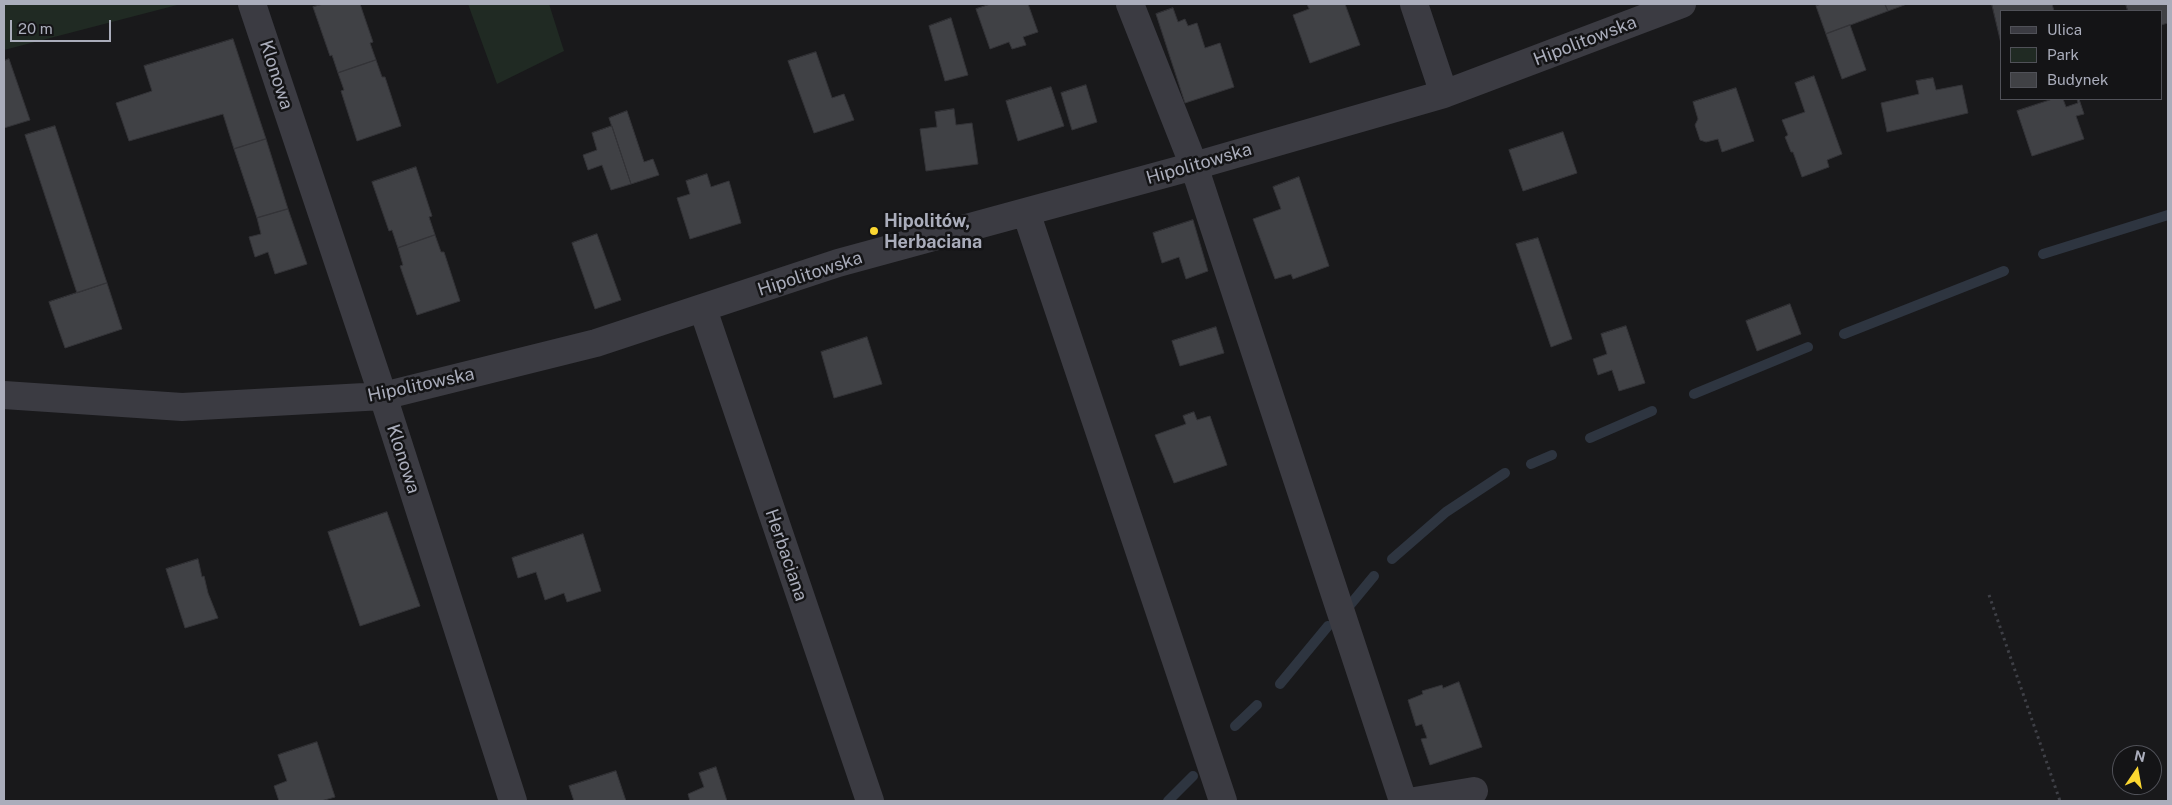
<!DOCTYPE html>
<html>
<head>
<meta charset="utf-8">
<style>
  body { margin:0 }
  #map { position:relative; width:2172px; height:805px; overflow:hidden; background:#19191b; font-family:"Public Sans",sans-serif }
  canvas { display:block }
  .frame { position:absolute; inset:0; border:5px solid #aaadbb; pointer-events:none }
  .legend { position:absolute; left:2000px; top:10px; width:162px; height:90px; box-sizing:border-box; background:#141416; border:1px solid #505158; margin:0; padding:6px 9px; list-style:none; font-size:15px; color:#aaadbb }
  .legend li { display:flex; align-items:center; gap:10px; height:25px }
  .legend b { width:25px; border:1px solid #505158 }
  .north { position:absolute; left:2112px; top:745px; width:50px; height:50px; box-sizing:border-box; background:#141416; border:1px solid #505158; border-radius:50%; rotate:12deg; font-size:14px; font-weight:700; line-height:20px; text-align:center; color:#aaadbb }
  .north::after { content:''; display:block; margin:auto; width:18px; height:22px; background:#fbd731; clip-path:polygon(50% 0,100% 100%,50% 72%,0 100%) }
  .scale { position:absolute; left:10px; top:20px; width:101px; height:22px; box-sizing:border-box; border:2px solid #aaadbb; border-top:0; padding-left:6px; font-size:15px; line-height:18px; white-space:nowrap; color:#aaadbb; -webkit-text-stroke:4px #141416; paint-order:stroke }
</style>
</head>
<body>
<div id="map">
<canvas width="2172" height="805"></canvas>
<div class="frame"></div>
<ul class="legend">
<li><b style="height:6px;background:#3b3b42"></b>Ulica</li>
<li><b style="height:14px;background:#202a23"></b>Park</li>
<li><b style="height:14px;background:#404145"></b>Budynek</li>
</ul>
<div class="north">N</div>
<div class="scale">20 m</div>
</div>
<script>
const g = document.querySelector('canvas').getContext('2d');
g.lineJoin = 'round';
function fill(path, color) {
  g.fillStyle = color;
  g.fill(path, 'evenodd');
}
function trace(path, color, width, dash) {
  g.strokeStyle = color;
  g.lineWidth = width;
  g.lineCap = dash ? 'butt' : 'round';
  g.setLineDash(dash || []);
  g.stroke(path);
}
function drawText(font, color, halo, rows, align = 'center') {
  g.font = font + ' "Public Sans",sans-serif';
  g.lineWidth = 5;
  g.setLineDash([]);
  g.textBaseline = 'middle';
  g.strokeStyle = halo;
  g.fillStyle = color;
  for (const [text, x, y, turn = 0] of rows) {
    g.save();
    g.translate(x, y);
    g.rotate((+turn || 0) * Math.PI / 180);
    g.textAlign = isNaN(turn) ? turn : align;
    if (halo) g.strokeText(text, 0, 0);
    g.fillText(text, 0, 0);
    g.restore();
  }
}
fill(new Path2D(`
  M 4,4 L 181,4 L 4,50 Z
  M 468,4 L 549,4 L 564,51 L 497,84 Z`), '#202a23');
trace(new Path2D(`
  M 2043,254 L 2168,215
  M 1844,334 L 2004,271
  M 1694,394 L 1808,347
  M 1590,438 L 1652,411
  M 1531,464 L 1552,455
  M 1392,559 L 1446,512 L 1505,473
  M 1350,605 L 1374,576
  M 1280,684 L 1328,626
  M 1235,726 L 1257,705
  M 1168,801 L 1193,776`), '#2e3540', 10);
const building = new Path2D(`
  M 324,4 L 360,4 L 373,42 L 370,43 L 376,60 L 338,73 L 332,55 L 330,56 L 313,7 Z
  M 991,4 L 1028,4 L 1038,32 L 1023,37 L 1026,45 L 1012,49 L 1009,42 L 990,49 L 976,9 Z
  M 1307,4 L 1345,4 L 1360,45 L 1310,63 L 1293,15 L 1309,9 Z
  M 1822,4 L 1885,4 L 1888,11 L 1826,34 L 1816,6 Z
  M 1885,4 L 1907,4 L 1888,11 Z
  M 1992,4 L 2052,4 L 2054,11 L 2001,11 L 2001,43 Z
  M 2126,4 L 2168,4 L 2168,23 L 2161,25 L 2161,11 L 2128,11 Z
  M 1173,8 L 1178,22 L 1185,19 L 1188,26 L 1197,23 L 1205,48 L 1220,43 L 1234,87 L 1185,103 L 1156,14 Z
  M 951,18 L 968,75 L 945,81 L 929,26 Z
  M 1850,25 L 1866,70 L 1842,79 L 1826,34 Z
  M 233,39 L 266,139 L 234,149 L 223,114 L 129,141 L 116,103 L 152,91 L 144,66 Z
  M 816,52 L 832,98 L 844,94 L 854,120 L 814,133 L 788,61 Z
  M 9,59 L 30,120 L 4,128 L 4,61 Z
  M 376,60 L 382,77 L 385,77 L 401,126 L 357,141 L 341,91 L 344,90 L 338,73 Z
  M 1814,76 L 1842,154 L 1827,160 L 1829,167 L 1802,177 L 1793,152 L 1791,152 L 1785,137 L 1788,135 L 1782,120 L 1805,112 L 1795,83 Z
  M 1933,78 L 1936,90 L 1962,85 L 1968,113 L 1887,132 L 1881,103 L 1919,94 L 1916,81 Z
  M 1086,85 L 1097,122 L 1072,130 L 1061,93 Z
  M 1051,87 L 1064,126 L 1018,141 L 1006,101 Z
  M 1736,88 L 1754,141 L 1722,152 L 1718,139 L 1706,142 L 1700,140 L 1695,125 L 1698,119 L 1693,102 Z
  M 2053,99 L 2063,99 L 2066,107 L 2078,103 L 2077,99 L 2079,99 L 2084,114 L 2076,116 L 2084,139 L 2032,156 L 2017,111 Z
  M 954,109 L 956,125 L 972,123 L 978,164 L 926,171 L 920,129 L 937,127 L 935,112 Z
  M 627,111 L 644,162 L 653,159 L 659,175 L 631,184 L 609,118 Z
  M 55,126 L 107,283 L 77,293 L 25,135 Z
  M 612,126 L 631,184 L 611,190 L 602,165 L 588,170 L 583,155 L 597,150 L 592,133 Z
  M 1563,132 L 1577,173 L 1523,191 L 1509,150 Z
  M 266,139 L 288,209 L 257,218 L 234,149 Z
  M 416,167 L 432,216 L 429,217 L 435,235 L 398,248 L 392,230 L 389,231 L 372,182 Z
  M 707,174 L 711,187 L 729,181 L 741,223 L 690,239 L 677,198 L 690,194 L 686,181 Z
  M 1299,177 L 1329,266 L 1293,279 L 1291,274 L 1275,279 L 1253,219 L 1281,209 L 1273,187 Z
  M 288,209 L 307,264 L 275,274 L 268,252 L 255,257 L 249,237 L 261,234 L 257,218 Z
  M 1193,220 L 1208,271 L 1186,279 L 1179,257 L 1162,263 L 1153,233 Z
  M 597,234 L 621,300 L 595,309 L 572,243 Z
  M 435,235 L 441,252 L 444,252 L 460,301 L 417,315 L 400,266 L 403,265 L 398,248 Z
  M 1538,238 L 1572,339 L 1551,347 L 1516,244 Z
  M 107,283 L 122,329 L 65,348 L 49,302 Z
  M 1790,304 L 1801,334 L 1757,351 L 1746,321 Z
  M 1626,326 L 1645,383 L 1619,391 L 1612,370 L 1598,375 L 1593,359 L 1607,354 L 1601,334 Z
  M 1216,327 L 1224,353 L 1180,366 L 1172,341 Z
  M 867,337 L 882,384 L 834,398 L 821,352 Z
  M 1194,412 L 1197,420 L 1210,416 L 1227,465 L 1174,483 L 1155,435 L 1186,424 L 1183,416 Z
  M 387,512 L 420,606 L 360,626 L 328,532 Z
  M 583,534 L 601,591 L 567,602 L 564,593 L 545,600 L 536,572 L 518,578 L 512,558 Z
  M 198,559 L 202,577 L 204,576 L 208,593 L 218,618 L 185,628 L 166,569 Z
  M 1459,682 L 1482,747 L 1430,765 L 1421,739 L 1427,738 L 1422,724 L 1416,726 L 1408,700 L 1423,694 L 1422,691 L 1442,685 L 1443,688 Z
  M 317,742 L 335,797 L 321,801 L 279,801 L 274,786 L 287,781 L 278,755 Z
  M 716,767 L 727,801 L 690,801 L 688,794 L 704,787 L 699,773 Z
  M 616,771 L 626,801 L 574,801 L 569,786 Z`);
fill(building, '#404145');
trace(building, '#333337', 1);
trace(new Path2D(`
  M 1989,595 L 2060,801`), '#3f4047', 3, [2.5, 4]);
trace(new Path2D(`
  M 252,4 L 383,396 L 513,801
  M 1130,4 L 1194,166 L 1403,801
  M 1414,4 L 1444,94
  M 1026,212 L 1223,801
  M 703,309 L 870,801
  M 4,395 L 182,407 L 383,396 L 596,343 L 838,263 L 1194,166 L 1444,94 L 1682,4
  M 1415,801 L 1474,791`), '#3b3b42', 28);
for (const [x, y, r, color] of [
  [874,231,5,"#fbd731"]
]) {
  const dot = new Path2D();
  dot.arc(x, y, r, 0, 2 * Math.PI);
  g.fillStyle = color;
  g.fill(dot);
  trace(dot, '#141416', 2);
}
drawText('18px', '#aaadbb', '#141416', [
  ["Hipolitowska",1585,41,-21],
  ["Klonowa",276,75,72],
  ["Hipolitowska",1199,164,-16],
  ["Hipolitowska",810,274,-18],
  ["Hipolitowska",421,385,-12],
  ["Klonowa",403,459,72],
  ["Herbaciana",786,555,71]
]);
drawText('bold 18px', '#aaadbb', '#141416', [
  ["Hipolitów,",884,221],
  ["Herbaciana",884,242]
], 'left');
</script>
</body>
</html>
